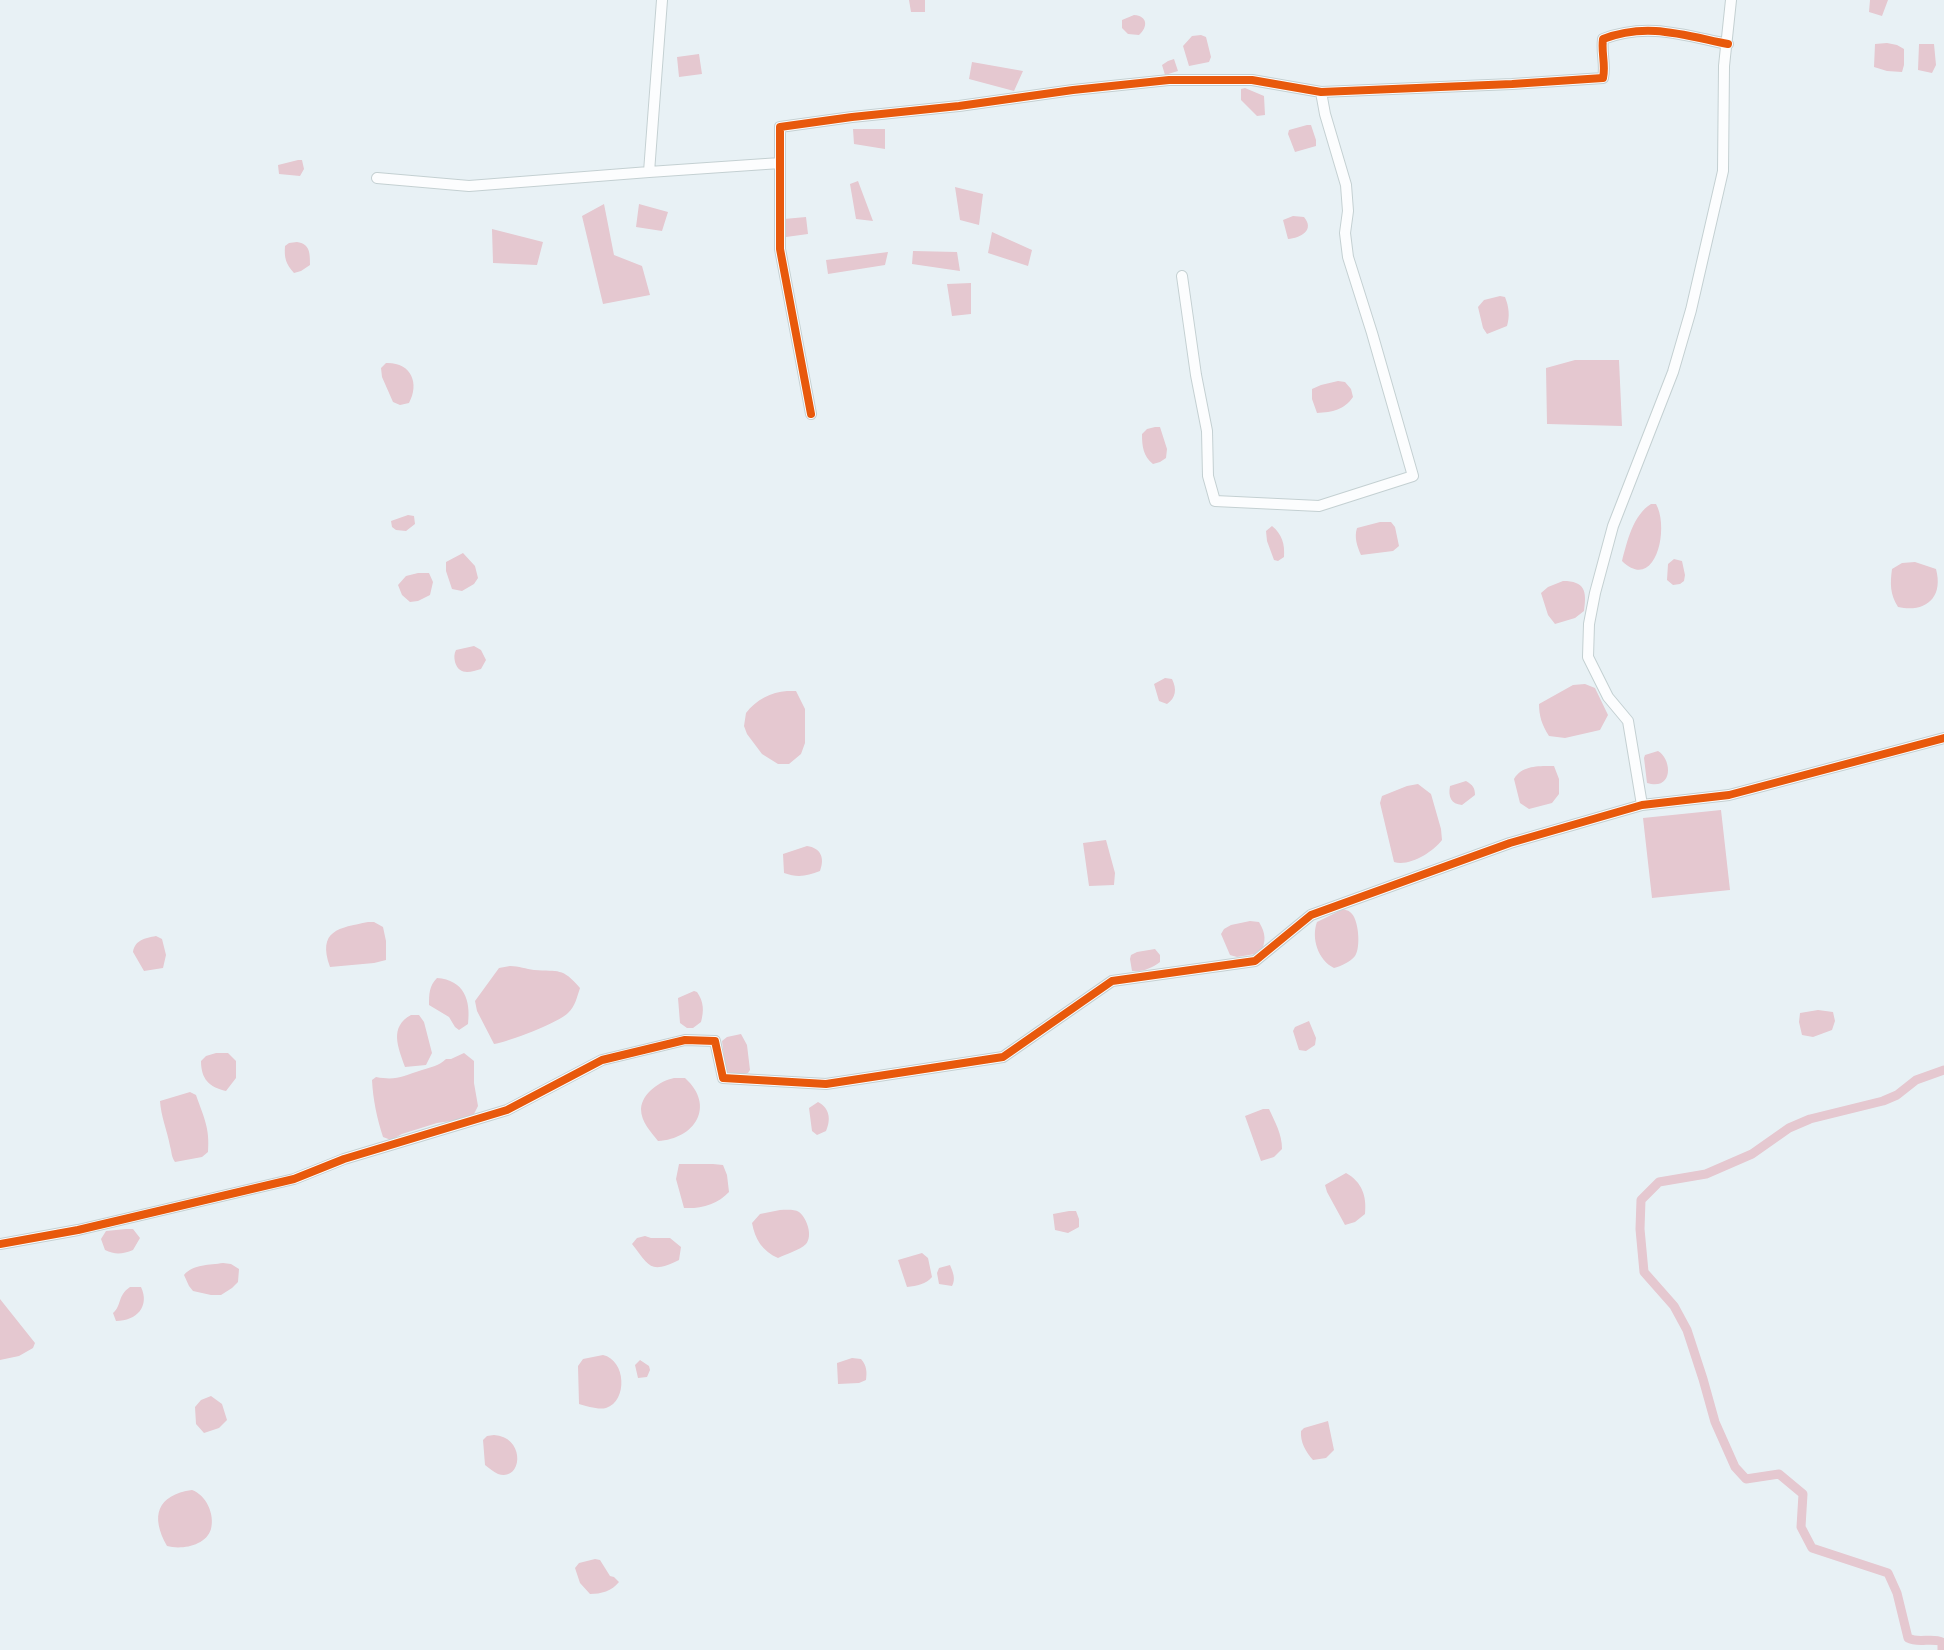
<!DOCTYPE html>
<html>
<head>
<meta charset="utf-8">
<style>
  body { margin:0 }
  canvas { display:block; background:#e8f1f5 }
</style>
</head>
<body>
<canvas width="1944" height="1650"></canvas>
<script>
const g = document.querySelector('canvas').getContext('2d');
g.lineJoin = 'round';
function fill(path, color) {
  g.fillStyle = color;
  g.fill(path, 'evenodd');
}
function trace(path, color, width, dash) {
  g.strokeStyle = color;
  g.lineWidth = width;
  g.lineCap = dash ? 'butt' : 'round';
  g.setLineDash(dash || []);
  g.stroke(path);
}
fill(new Path2D(`
  M 909,0 L 925,0 L 925,12 L 911,12 Z
  M 1870,0 L 1888,0 L 1882,16 L 1869,12 Z
  M 1134,15 C 1148,16 1148,27 1139,35 L 1128,34 L 1122,28 L 1122,20 Z
  M 1201,35 L 1206,37 L 1211,57 L 1209,62 L 1189,66 L 1183,46 L 1192,36 Z
  M 1887,43 L 1897,45 L 1904,49 L 1904,65 L 1902,72 L 1887,71 L 1874,67 L 1875,44 Z
  M 1919,44 L 1934,44 L 1936,65 L 1932,73 L 1918,70 Z
  M 699,54 L 702,74 L 679,77 L 677,57 Z
  M 1174,59 L 1178,71 L 1165,75 L 1162,65 L 1168,61 Z
  M 972,62 L 1023,71 L 1014,91 L 969,79 Z
  M 1245,88 L 1264,96 L 1265,115 L 1257,116 L 1241,100 L 1241,89 Z
  M 1307,125 L 1311,125 L 1316,140 L 1316,146 L 1295,152 L 1288,134 L 1289,130 Z
  M 853,129 L 885,129 L 885,149 L 854,144 Z
  M 298,160 L 302,160 L 304,169 L 300,176 L 279,174 L 278,165 Z
  M 858,181 L 873,221 L 856,219 L 850,184 Z
  M 955,187 L 983,194 L 979,225 L 960,220 Z
  M 604,204 L 614,255 L 642,266 L 650,295 L 603,304 L 582,216 Z
  M 639,204 L 668,212 L 662,231 L 636,227 Z
  M 1293,216 L 1304,217 C 1315,230 1301,238 1288,239 L 1283,220 Z
  M 806,217 L 808,234 L 786,237 L 784,219 Z
  M 492,229 L 543,242 L 537,265 L 493,263 Z
  M 992,232 L 1032,250 L 1028,266 L 988,253 Z
  M 297,242 C 310,244 310,253 310,265 L 301,271 L 294,273 C 286,264 284,258 285,246 L 289,243 Z
  M 913,251 L 957,252 L 960,271 L 912,264 Z
  M 888,252 L 885,265 L 828,274 L 826,260 Z
  M 971,283 L 971,314 L 952,316 L 947,284 Z
  M 1500,296 L 1505,297 C 1509,307 1510,316 1507,326 L 1487,334 L 1483,328 L 1478,307 L 1484,300 Z
  M 1575,360 L 1619,360 L 1622,426 L 1547,424 L 1546,368 Z
  M 386,363 C 411,362 420,383 409,403 L 400,405 L 393,402 L 382,377 L 381,368 Z
  M 1338,381 L 1345,382 L 1351,389 L 1353,397 C 1344,410 1333,412 1317,413 L 1312,399 L 1312,389 L 1321,385 Z
  M 1155,427 L 1160,427 L 1167,449 L 1166,458 L 1160,462 L 1153,464 C 1143,456 1142,446 1142,434 L 1147,429 Z
  M 1651,504 L 1656,504 C 1670,529 1655,593 1622,561 C 1627,542 1633,515 1651,504 Z
  M 408,515 L 414,516 L 415,524 L 406,531 L 396,530 L 392,527 L 391,521 Z
  M 1380,522 L 1391,522 L 1395,527 L 1399,546 L 1393,551 L 1361,555 C 1357,546 1354,537 1357,528 Z
  M 1272,526 C 1282,534 1285,544 1284,557 L 1278,561 L 1274,560 L 1267,541 L 1266,531 Z
  M 463,553 L 475,566 L 478,578 L 474,584 L 462,591 L 452,589 L 446,571 L 446,562 Z
  M 1674,559 L 1682,561 L 1685,575 L 1684,581 L 1680,584 L 1673,585 L 1667,580 L 1668,564 Z
  M 1915,562 L 1936,569 C 1944,599 1924,613 1898,607 C 1890,594 1890,584 1892,569 L 1902,563 Z
  M 418,573 L 429,573 L 433,582 L 430,595 L 418,601 L 410,602 L 402,595 L 398,585 L 406,576 Z
  M 1563,581 C 1585,581 1587,591 1584,611 L 1575,618 L 1555,624 L 1548,615 L 1541,593 L 1548,587 Z
  M 474,646 L 481,650 L 486,660 L 481,669 C 471,672 459,676 455,662 C 454,657 454,654 456,650 Z
  M 1165,678 L 1172,679 C 1177,689 1176,698 1167,704 L 1159,701 L 1154,684 Z
  M 1585,684 L 1595,688 L 1608,715 L 1600,730 L 1565,738 L 1549,736 C 1542,725 1539,716 1539,704 L 1573,685 Z
  M 787,691 L 796,691 L 805,709 L 805,743 L 801,754 L 789,764 L 778,764 L 762,754 L 747,734 L 744,726 L 746,713 C 756,700 771,692 787,691 Z
  M 1658,751 C 1672,759 1674,791 1647,783 L 1644,758 L 1645,755 Z
  M 1554,766 L 1559,779 L 1559,794 L 1552,803 L 1529,809 L 1520,803 L 1514,779 C 1522,765 1539,766 1554,766 Z
  M 1466,781 C 1473,785 1475,788 1475,795 L 1462,805 C 1451,804 1448,797 1450,786 Z
  M 1418,784 L 1431,794 L 1441,829 L 1442,840 C 1433,852 1409,867 1394,862 L 1380,803 L 1382,796 L 1407,786 Z
  M 1721,810 L 1730,890 L 1652,898 L 1643,818 Z
  M 1106,840 L 1115,873 L 1114,885 L 1089,886 L 1083,843 Z
  M 807,846 C 821,848 825,858 820,871 C 807,876 798,878 784,873 L 783,854 Z
  M 1343,909 C 1345,910 1348,910 1350,912 C 1359,918 1361,948 1355,956 C 1350,962 1341,966 1334,968 C 1318,960 1311,938 1317,922 Z
  M 1250,921 L 1259,922 C 1266,934 1266,940 1261,953 L 1237,957 L 1230,955 L 1221,934 L 1224,929 L 1231,925 Z
  M 368,922 L 374,922 L 383,927 L 386,941 L 386,960 L 374,963 L 330,967 C 317,930 339,928 368,922 Z
  M 156,936 L 162,939 L 166,955 L 163,968 L 144,971 L 133,952 C 135,940 145,938 156,936 Z
  M 1155,949 L 1160,955 L 1160,962 C 1152,968 1143,972 1132,971 L 1130,959 L 1131,955 L 1137,952 Z
  M 510,966 C 519,966 526,969 534,970 C 559,972 562,967 580,988 C 577,997 575,1007 568,1013 C 560,1022 508,1042 494,1044 L 477,1011 L 475,1001 L 499,968 Z
  M 437,978 C 464,980 471,1000 468,1024 L 459,1030 L 455,1027 L 449,1017 L 429,1005 C 429,994 429,986 437,978 Z
  M 694,991 L 697,992 C 704,1002 704,1011 701,1022 L 693,1028 L 687,1028 L 680,1023 L 678,998 Z
  M 1818,1010 L 1833,1012 L 1835,1021 L 1832,1030 L 1813,1037 L 1802,1035 L 1799,1022 L 1800,1013 Z
  M 411,1015 L 419,1015 L 424,1022 L 432,1053 L 426,1065 L 405,1067 C 398,1047 389,1027 411,1015 Z
  M 1309,1021 L 1316,1038 L 1315,1045 L 1306,1051 L 1299,1050 L 1293,1031 L 1295,1027 Z
  M 741,1034 L 747,1045 L 750,1070 L 748,1073 C 740,1075 733,1076 726,1073 L 722,1041 L 727,1037 Z
  M 216,1053 L 228,1053 L 236,1061 L 236,1078 L 226,1091 C 209,1087 201,1079 201,1061 L 206,1056 Z
  M 464,1053 L 474,1061 L 474,1083 L 478,1106 L 472,1118 L 437,1123 L 402,1134 L 391,1140 L 383,1137 C 377,1118 373,1100 372,1080 L 376,1077 C 397,1081 402,1076 422,1070 C 431,1067 439,1066 446,1059 L 451,1059 Z
  M 674,1078 L 685,1078 C 716,1106 695,1139 658,1141 C 651,1132 641,1122 641,1109 C 642,1093 660,1081 674,1078 Z
  M 190,1092 L 196,1095 C 204,1118 210,1128 208,1152 L 202,1157 L 175,1162 C 171,1156 172,1153 170,1146 C 167,1130 161,1117 160,1101 Z
  M 818,1102 C 830,1108 831,1120 826,1131 L 817,1135 L 812,1131 L 809,1108 Z
  M 1263,1109 L 1269,1109 C 1275,1122 1282,1134 1282,1149 L 1274,1157 L 1261,1161 L 1245,1116 Z
  M 679,1164 L 713,1164 L 723,1165 L 727,1175 L 729,1192 C 718,1204 701,1209 684,1208 L 676,1179 Z
  M 1346,1173 C 1362,1182 1367,1196 1365,1214 L 1355,1222 L 1345,1225 L 1327,1192 L 1325,1185 Z
  M 780,1210 C 786,1210 794,1209 799,1212 C 807,1218 813,1236 806,1244 C 800,1250 786,1254 778,1258 C 762,1251 755,1239 752,1223 L 760,1214 Z
  M 1069,1211 L 1076,1211 L 1079,1219 L 1079,1227 L 1068,1233 L 1055,1230 L 1053,1214 Z
  M 126,1229 L 133,1229 L 140,1238 L 133,1250 C 123,1254 115,1255 105,1250 L 101,1239 L 106,1231 Z
  M 645,1236 L 651,1238 L 670,1238 L 681,1247 L 679,1260 C 650,1274 650,1267 632,1244 L 637,1238 Z
  M 922,1253 L 928,1258 L 932,1277 C 926,1284 917,1286 907,1287 L 898,1260 Z
  M 223,1263 L 231,1264 L 239,1269 L 238,1282 L 232,1288 L 221,1295 L 211,1295 L 193,1291 L 189,1286 L 184,1275 C 193,1264 210,1265 223,1263 Z
  M 950,1265 C 953,1272 956,1279 952,1286 L 939,1284 L 937,1273 L 939,1268 Z
  M 130,1287 L 141,1287 C 150,1306 137,1321 116,1321 L 113,1313 C 122,1305 117,1296 130,1287 Z
  M 0,1299 L 35,1343 L 33,1348 L 19,1356 L 0,1360 Z
  M 603,1355 C 626,1360 628,1401 606,1408 C 598,1410 587,1406 579,1404 L 578,1366 L 583,1359 Z
  M 852,1358 L 861,1359 C 867,1366 867,1372 866,1380 L 859,1383 L 838,1384 L 837,1363 Z
  M 640,1360 L 649,1366 L 650,1370 L 647,1377 L 638,1378 L 635,1365 Z
  M 211,1396 L 222,1404 L 227,1420 L 219,1428 L 204,1433 L 196,1424 L 195,1407 L 201,1400 Z
  M 1328,1421 L 1334,1450 L 1326,1458 L 1313,1460 C 1306,1452 1300,1442 1301,1431 L 1304,1428 Z
  M 494,1435 C 526,1437 523,1482 498,1474 C 494,1472 489,1468 485,1465 L 483,1440 L 487,1436 Z
  M 192,1490 C 206,1495 215,1514 211,1529 C 206,1546 181,1550 167,1546 C 150,1516 157,1495 192,1490 Z
  M 595,1559 L 600,1560 L 610,1576 L 614,1577 L 619,1582 C 612,1591 601,1594 590,1594 L 580,1583 L 575,1568 L 579,1563 Z`), '#e5c8d0');
trace(new Path2D(`
  M 1942,1650 L 1942,1642 C 1931,1637 1919,1644 1908,1638 L 1897,1593 L 1888,1573 L 1812,1548 L 1801,1527 L 1803,1494 L 1779,1474 L 1746,1479 L 1735,1467 L 1715,1422 L 1703,1379 L 1687,1330 L 1674,1306 L 1644,1272 L 1640,1229 L 1641,1200 L 1659,1182 L 1706,1174 L 1752,1154 L 1789,1128 L 1810,1119 L 1883,1101 L 1897,1095 L 1916,1080 L 1944,1070`), '#e5c8d0', 9);
const minor = new Path2D(`
  M 662,0 L 649,172 L 780,163
  M 377,178 L 469,186 L 649,172
  M 1182,276 L 1196,375 L 1207,431 L 1208,476 L 1215,501 L 1319,506 L 1413,476 L 1372,333 L 1348,257 L 1345,233 L 1348,211 L 1346,185 L 1325,114 L 1321,92
  M 811,414 L 780,249 L 780,127 L 852,117 L 959,106 L 1073,90 L 1169,80 L 1252,80 L 1321,92 L 1512,84 L 1603,78 C 1606,65 1601,53 1603,39 C 1647,22 1683,35 1728,44
  M 1642,805 L 1628,721 L 1608,697 L 1588,657 L 1589,624 L 1595,593 L 1613,526 L 1673,372 L 1691,310 L 1723,171 L 1724,66 L 1731,0
  M 0,1244 L 78,1230 L 294,1179 L 344,1159 L 507,1110 L 602,1060 L 685,1040 L 715,1041 L 723,1078 L 826,1084 L 1003,1057 L 1112,981 L 1255,961 L 1311,915 L 1510,843 L 1642,805 L 1729,795 L 1944,738`);
trace(minor, '#c4d0d2', 12);
trace(minor, '#fcfdfe', 10);
trace(new Path2D(`
  M 811,414 L 780,249 L 780,127 L 852,117 L 959,106 L 1073,90 L 1169,80 L 1252,80 L 1321,92 L 1512,84 L 1603,78 C 1606,65 1601,53 1603,39 C 1647,22 1683,35 1728,44
  M 0,1244 L 78,1230 L 294,1179 L 344,1159 L 507,1110 L 602,1060 L 685,1040 L 715,1041 L 723,1078 L 826,1084 L 1003,1057 L 1112,981 L 1255,961 L 1311,915 L 1510,843 L 1642,805 L 1729,795 L 1944,738`), '#e8590c', 8);
</script>
</body>
</html>
